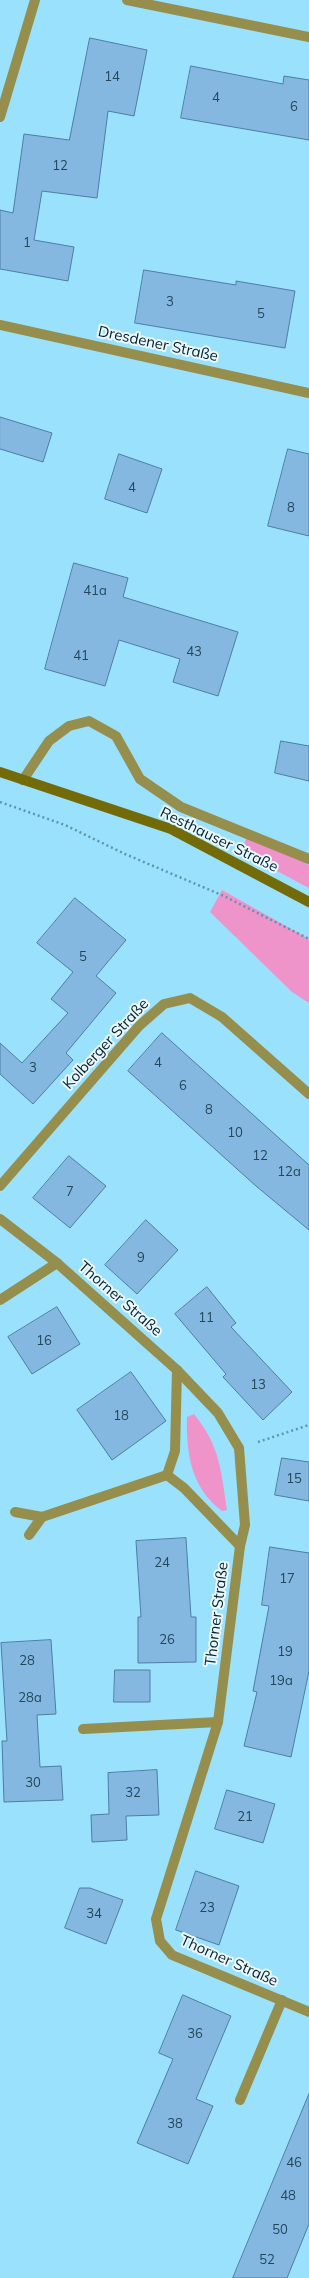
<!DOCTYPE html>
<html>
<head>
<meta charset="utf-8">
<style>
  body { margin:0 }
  canvas { display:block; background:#99e1fc }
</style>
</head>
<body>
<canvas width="309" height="2278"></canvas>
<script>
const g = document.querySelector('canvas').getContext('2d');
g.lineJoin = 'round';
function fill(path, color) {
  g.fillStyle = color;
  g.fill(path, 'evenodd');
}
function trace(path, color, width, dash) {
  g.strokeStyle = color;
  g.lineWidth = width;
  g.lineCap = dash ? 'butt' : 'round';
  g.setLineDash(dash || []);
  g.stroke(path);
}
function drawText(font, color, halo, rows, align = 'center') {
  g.font = font + ' Mulish,sans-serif';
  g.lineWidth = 4;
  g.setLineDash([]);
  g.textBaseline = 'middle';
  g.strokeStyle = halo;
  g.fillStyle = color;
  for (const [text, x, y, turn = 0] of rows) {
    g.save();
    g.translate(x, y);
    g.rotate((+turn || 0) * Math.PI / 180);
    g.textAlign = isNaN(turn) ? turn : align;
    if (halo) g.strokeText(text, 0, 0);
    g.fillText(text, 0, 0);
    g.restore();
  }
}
fill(new Path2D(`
  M 249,832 L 309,865 L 309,888 L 241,852 Z
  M 222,890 L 309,939 L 309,1003 L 292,992 L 210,912 Z
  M 194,1414 C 220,1446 221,1470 227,1510 L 222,1511 C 191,1488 186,1453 187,1417 Z`), '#ee94cb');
const building = new Path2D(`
  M 90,38 L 147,50 L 134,116 L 108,111 L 97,198 L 42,191 L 34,240 L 74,247 L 68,281 L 0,269 L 0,210 L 13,213 L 24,134 L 69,140 Z
  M 191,66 L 283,84 L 284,76 L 309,80 L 309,140 L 181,118 Z
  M 144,270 L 236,285 L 236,281 L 295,291 L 285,348 L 135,323 Z
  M 0,417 L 52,433 L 43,462 L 0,449 Z
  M 288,449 L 309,454 L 309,536 L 268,526 Z
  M 119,454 L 162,469 L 147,513 L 105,499 Z
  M 74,563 L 128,578 L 123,597 L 238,632 L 218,696 L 173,682 L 180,659 L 119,640 L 105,686 L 45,669 Z
  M 281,741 L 309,746 L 309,781 L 275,773 Z
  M 75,898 L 126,940 L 96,976 L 116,993 L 66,1053 L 73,1060 L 33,1104 L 0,1074 L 0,1043 L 22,1063 L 68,1013 L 51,999 L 73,972 L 37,943 Z
  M 162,1033 L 309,1165 L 309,1230 L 256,1186 L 128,1071 Z
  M 69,1156 L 106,1186 L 70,1228 L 33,1198 Z
  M 146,1220 L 178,1250 L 137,1294 L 105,1265 Z
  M 207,1287 L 236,1323 L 231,1327 L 292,1392 L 263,1420 L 223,1377 L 226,1374 L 175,1314 Z
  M 57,1307 L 80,1344 L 32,1374 L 8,1337 Z
  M 131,1372 L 166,1421 L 112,1460 L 77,1410 Z
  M 282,1458 L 309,1462 L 309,1501 L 275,1495 Z
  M 186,1538 L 191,1617 L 196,1617 L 196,1662 L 138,1663 L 138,1617 L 141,1617 L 136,1541 Z
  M 270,1547 L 309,1553 L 309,1671 L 291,1757 L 244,1746 L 257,1692 L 253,1691 L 269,1606 L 262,1605 Z
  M 51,1640 L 56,1714 L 37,1715 L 40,1767 L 61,1766 L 63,1800 L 4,1802 L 2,1741 L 7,1741 L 1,1643 Z
  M 115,1670 L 150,1670 L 150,1702 L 114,1702 Z
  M 157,1770 L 159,1815 L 126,1816 L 127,1840 L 92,1842 L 91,1815 L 109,1814 L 108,1773 Z
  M 227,1790 L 275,1804 L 263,1843 L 215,1829 Z
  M 196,1871 L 239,1886 L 219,1945 L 176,1930 Z
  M 80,1888 L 90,1888 L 123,1900 L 106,1944 L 65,1928 Z
  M 183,1995 L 231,2016 L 196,2099 L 213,2106 L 188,2164 L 137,2143 L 173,2059 L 159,2053 Z
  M 309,2094 L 309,2224 L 287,2278 L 233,2278 Z`);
fill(building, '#85b8e1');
trace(building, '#4c7ea4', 1);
trace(new Path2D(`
  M 0,802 L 65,825 L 125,854 L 224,896 L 309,939
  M 258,1442 L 309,1425`), '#5e96aa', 2.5, [2, 3]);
trace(new Path2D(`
  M 0,1300 L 57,1263
  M 167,1475 L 175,1451 L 177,1370
  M 15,1512 L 42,1517
  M 29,1535 L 42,1517 L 167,1475 L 184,1488 L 240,1546
  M 83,1729 L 218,1722
  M 240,2100 L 282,2000`), '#958e4c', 10);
trace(new Path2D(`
  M 127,0 L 309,37
  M 0,117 L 35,0
  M 0,325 L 309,393
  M 23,780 L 49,741 L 69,726 L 89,721 L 116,736 L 140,779 L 181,807 L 309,859
  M 0,1186 L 139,1026 L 164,1004 L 190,998 L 222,1017 L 309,1094
  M 0,1219 L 57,1263 L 177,1370 L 218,1413 L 239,1448 L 245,1525 L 240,1546 L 218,1722 L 156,1919 L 160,1941 L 172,1955 L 309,2012`), '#958e4c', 10);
trace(new Path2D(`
  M 0,772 L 171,829 L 309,902`), '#736a08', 10);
drawText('13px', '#234758', null, [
  ["14",112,77],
  ["4",216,98],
  ["6",294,107],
  ["12",60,166],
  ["1",27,243],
  ["3",170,302],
  ["5",261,314],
  ["4",132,488],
  ["8",291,508],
  ["41a",95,591],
  ["43",194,652],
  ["41",81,656],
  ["5",83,957],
  ["4",158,1063],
  ["3",33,1068],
  ["6",183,1086],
  ["8",209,1110],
  ["10",235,1133],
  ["12",260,1156],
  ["12a",289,1172],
  ["7",70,1192],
  ["9",141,1258],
  ["11",206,1318],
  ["16",44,1341],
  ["13",258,1385],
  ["18",121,1416],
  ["15",294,1479],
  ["24",162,1563],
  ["17",287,1579],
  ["26",167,1640],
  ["19",285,1652],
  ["28",27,1661],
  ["19a",281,1681],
  ["28a",30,1698],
  ["30",33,1783],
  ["32",133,1793],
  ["21",245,1817],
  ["23",207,1908],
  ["34",94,1914],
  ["36",195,2034],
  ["38",175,2124],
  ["46",294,2163],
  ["48",288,2196],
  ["50",280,2230],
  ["52",267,2260]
]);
drawText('15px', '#02212a', '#ebf8fe', [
  ["Dresdener Straße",158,344,12],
  ["Resthauser Straße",219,840,26],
  ["Kolberger Straße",106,1044,-47],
  ["Thorner Straße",120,1299,41],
  ["Thorner Straße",217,1614,-83],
  ["Thorner Straße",229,1961,24]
]);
</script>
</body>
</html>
